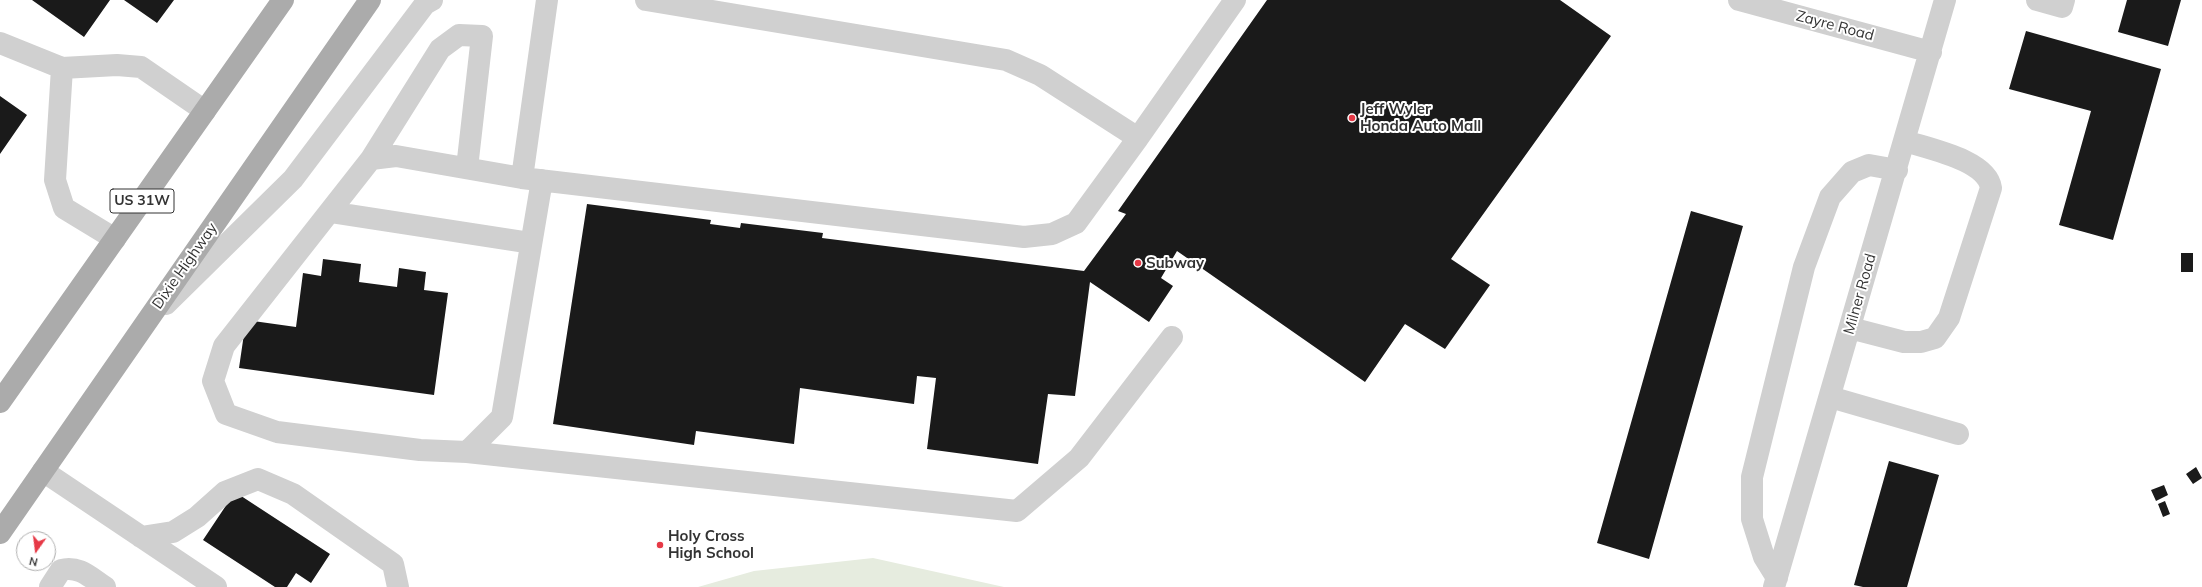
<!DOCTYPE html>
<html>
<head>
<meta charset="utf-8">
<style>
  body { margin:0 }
  #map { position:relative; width:2202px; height:587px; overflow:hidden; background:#fff; font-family:Mulish,sans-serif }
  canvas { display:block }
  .north { position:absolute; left:16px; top:531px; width:40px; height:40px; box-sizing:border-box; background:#fff; border:1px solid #adadad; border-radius:50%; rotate:194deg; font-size:11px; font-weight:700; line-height:16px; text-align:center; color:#333 }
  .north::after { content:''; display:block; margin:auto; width:14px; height:18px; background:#e63946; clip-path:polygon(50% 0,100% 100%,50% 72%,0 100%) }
</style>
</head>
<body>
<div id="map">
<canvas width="2202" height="587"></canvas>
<div class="north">N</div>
</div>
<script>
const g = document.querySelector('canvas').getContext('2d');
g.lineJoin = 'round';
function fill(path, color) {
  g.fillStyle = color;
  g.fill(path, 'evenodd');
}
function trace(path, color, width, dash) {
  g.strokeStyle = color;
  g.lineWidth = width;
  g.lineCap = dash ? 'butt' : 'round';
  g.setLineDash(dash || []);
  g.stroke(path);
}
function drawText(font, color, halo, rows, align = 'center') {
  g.font = font + ' Mulish,sans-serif';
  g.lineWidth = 4;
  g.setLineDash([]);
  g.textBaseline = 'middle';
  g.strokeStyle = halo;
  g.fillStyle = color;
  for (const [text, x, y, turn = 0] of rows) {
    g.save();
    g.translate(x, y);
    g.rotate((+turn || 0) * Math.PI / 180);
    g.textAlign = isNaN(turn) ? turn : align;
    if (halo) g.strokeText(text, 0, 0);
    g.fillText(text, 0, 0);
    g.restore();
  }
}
fill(new Path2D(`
  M 873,558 L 1004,587 L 698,587 L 754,571 Z`), '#e6ecdf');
fill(new Path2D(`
  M 32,0 L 110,0 L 84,37 Z
  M 124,0 L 174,0 L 157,23 Z
  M 1267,0 L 1560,0 L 1611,36 L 1451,259 L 1490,285 L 1445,349 L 1405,324 L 1365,382 L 1177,251 L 1161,278 L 1173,286 L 1149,322 L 1090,282 L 1075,396 L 1048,394 L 1038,464 L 927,449 L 936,378 L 917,376 L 914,404 L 800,388 L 794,444 L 696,431 L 694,445 L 553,424 L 587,204 L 711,220 L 710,224 L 740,228 L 741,223 L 823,233 L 822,238 L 1084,271 L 1126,214 L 1118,211 Z
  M 2127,0 L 2181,0 L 2168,46 L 2118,32 Z
  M 2026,31 L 2161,69 L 2113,240 L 2059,225 L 2091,111 L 2009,89 Z
  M 0,96 L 27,115 L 0,154 Z
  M 1691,211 L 1743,226 L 1649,559 L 1597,543 Z
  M 2181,253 L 2193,253 L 2193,272 L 2181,272 Z
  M 323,259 L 361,264 L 359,282 L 397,287 L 399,268 L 426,272 L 424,290 L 448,293 L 434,395 L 239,368 L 246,320 L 296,327 L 303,273 L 321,276 Z
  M 1889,461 L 1939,475 L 1907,587 L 1863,587 L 1854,585 Z
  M 2196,467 L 2202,478 L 2193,484 L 2186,474 Z
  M 2164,485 L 2168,495 L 2156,501 L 2151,490 Z
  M 235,492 L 330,554 L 311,583 L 296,573 L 287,587 L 275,587 L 203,540 Z
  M 2165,501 L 2170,514 L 2163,517 L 2158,504 Z`), '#1a1a1a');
trace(new Path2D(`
  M 547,0 L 522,178 L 1024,237 L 1052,234 L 1076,223 L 1138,138
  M 646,0 L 1006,60 L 1040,75 L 1138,138 L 1235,0
  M 1739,0 L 1931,52
  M 2037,0 L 2062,7 L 2064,0
  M 0,43 L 62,68 L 117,65 L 141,67 L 205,111
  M 62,68 L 55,180 L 64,208 L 115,239
  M 371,159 L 440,49 L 459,35 L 482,36 L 467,168
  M 522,178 L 396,156 L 371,159 L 224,346 L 213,381 L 226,414 L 277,432 L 420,450 L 467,452 L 502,417 L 542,180
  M 330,212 L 531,243
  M 166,304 L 293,179 L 425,4 L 432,0
  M 1850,328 L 1904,342 L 1921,342 L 1935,338 L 1949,318 L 1991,188 C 1987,160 1929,149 1905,141
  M 1830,397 L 1958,434
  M 467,452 L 1017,511 L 1079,458 L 1172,337
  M 43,471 L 216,587
  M 141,537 L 173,532 L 197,517 L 225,492 L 258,479 L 293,494 L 393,564 L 398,587
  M 1777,578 L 1764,557 L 1752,519 L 1752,477 L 1804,267 L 1830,197 L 1852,172 L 1869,165 L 1897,170
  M 50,587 L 61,570 C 79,565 91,578 105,587
  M 1774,587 L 1945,0`), '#d0d0d0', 22);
trace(new Path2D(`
  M 0,402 L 283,0
  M 0,533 L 370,0`), '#ababab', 22);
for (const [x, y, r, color] of [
  [1352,118,4,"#e63946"],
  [1138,263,4,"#e63946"],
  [660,545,4,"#e63946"]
]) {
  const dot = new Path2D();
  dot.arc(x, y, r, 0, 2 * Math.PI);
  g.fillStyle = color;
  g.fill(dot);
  trace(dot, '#fff', 1.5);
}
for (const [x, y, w] of [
  [142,201,64]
]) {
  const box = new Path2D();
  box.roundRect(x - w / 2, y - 12, w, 24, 3);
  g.fillStyle = '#fff';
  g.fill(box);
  trace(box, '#333', 1);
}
drawText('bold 14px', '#333', null, [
  ["US 31W",142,201]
]);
drawText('15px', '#333', '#fff', [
  ["Zayre Road",1835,26,15],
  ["Dixie Highway",185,266,-55],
  ["Milner Road",1860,294,-74]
]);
drawText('bold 15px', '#333', '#fff', [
  ["Jeff Wyler",1360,109],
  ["Honda Auto Mall",1360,126],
  ["Subway",1146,263],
  ["Holy Cross",668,536],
  ["High School",668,553]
], 'left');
</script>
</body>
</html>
